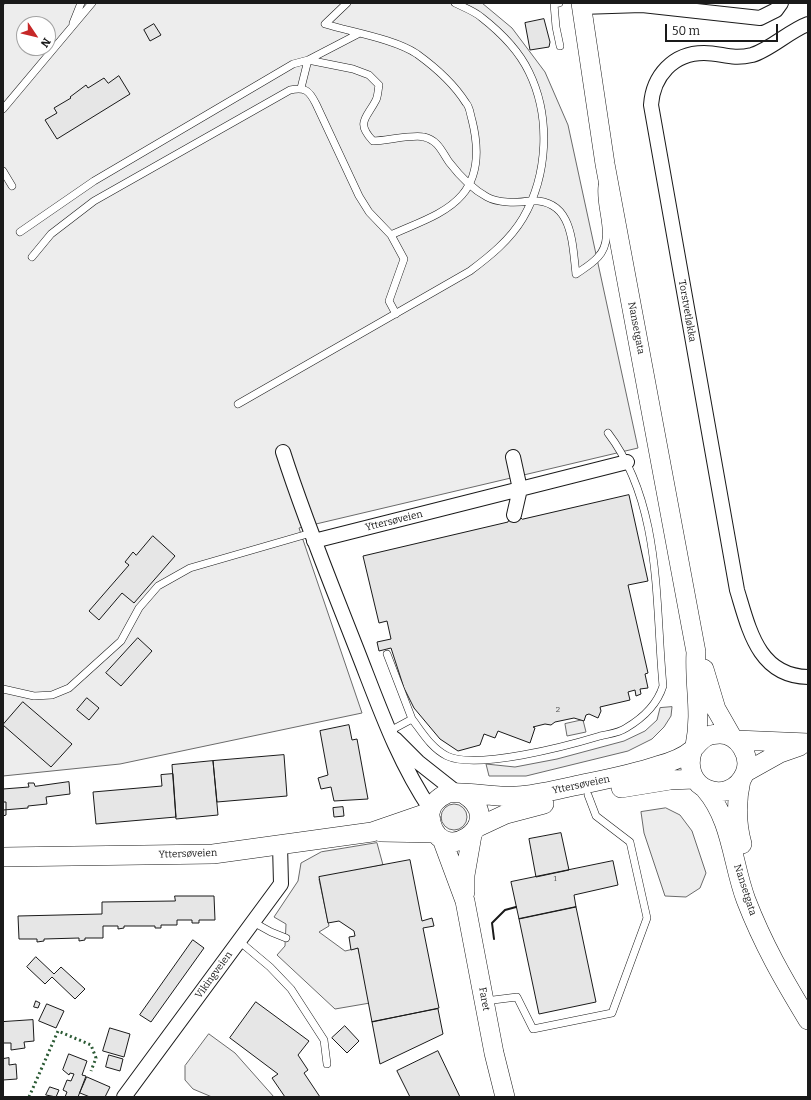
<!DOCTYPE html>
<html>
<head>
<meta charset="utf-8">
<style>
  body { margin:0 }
  #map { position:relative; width:811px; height:1100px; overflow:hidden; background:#fff; font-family:Bitter,serif }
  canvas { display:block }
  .frame { position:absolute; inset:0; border:4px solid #1a1a1a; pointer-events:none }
  .north { position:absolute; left:16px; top:16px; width:40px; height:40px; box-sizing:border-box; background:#fff; border:1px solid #a3a3a3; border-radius:50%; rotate:125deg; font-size:11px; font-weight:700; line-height:16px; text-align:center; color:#1a1a1a }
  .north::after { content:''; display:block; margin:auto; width:14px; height:18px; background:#c62828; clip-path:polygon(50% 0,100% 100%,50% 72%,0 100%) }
  .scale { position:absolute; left:665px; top:24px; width:113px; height:18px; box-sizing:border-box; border:2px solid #1a1a1a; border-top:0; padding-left:5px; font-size:12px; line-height:14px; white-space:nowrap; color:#1a1a1a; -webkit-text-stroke:3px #fff; paint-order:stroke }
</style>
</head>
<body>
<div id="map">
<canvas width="811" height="1100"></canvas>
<div class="frame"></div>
<div class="north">N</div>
<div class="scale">50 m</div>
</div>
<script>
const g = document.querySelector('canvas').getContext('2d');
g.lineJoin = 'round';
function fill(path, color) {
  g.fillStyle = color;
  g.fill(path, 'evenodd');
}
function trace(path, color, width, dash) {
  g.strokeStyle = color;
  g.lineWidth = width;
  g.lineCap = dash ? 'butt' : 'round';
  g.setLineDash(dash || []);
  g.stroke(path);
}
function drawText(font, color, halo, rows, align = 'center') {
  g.font = font + ' Bitter,serif';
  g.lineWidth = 3;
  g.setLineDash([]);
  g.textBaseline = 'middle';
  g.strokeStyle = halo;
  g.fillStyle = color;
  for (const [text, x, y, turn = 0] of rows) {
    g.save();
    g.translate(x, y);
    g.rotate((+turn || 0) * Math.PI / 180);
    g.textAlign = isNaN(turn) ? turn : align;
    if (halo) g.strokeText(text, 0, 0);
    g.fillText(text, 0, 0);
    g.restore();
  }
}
const built = new Path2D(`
  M 7,3 L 482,3 L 512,28 L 545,72 L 568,125 L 638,448 L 299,528 L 362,713 L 120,764 L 3,776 L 3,5 ZM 24,24 L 48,24 L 48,48 L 24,48 Z
  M 672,707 L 671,716 L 664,727 L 652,739 L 628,751 L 526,776 L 489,776 L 486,764 L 515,767 L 557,759 L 624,741 L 645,731 L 657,720 L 660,708 Z
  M 583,720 L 586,732 L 567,736 L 565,724 Z
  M441 817a13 13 0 1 1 26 0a13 13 0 1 1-26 0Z
  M 666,808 L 680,815 L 692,831 L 706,873 L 700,888 L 686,897 L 665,896 L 644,833 L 641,812 Z
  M 377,843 L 383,865 L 319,879 L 329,926 L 319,932 L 345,951 L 358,948 L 370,1003 L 335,1009 L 277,955 L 285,946 L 286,924 L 274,917 L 298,881 L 301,863 L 321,852 Z
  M 209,1034 L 235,1053 L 274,1097 L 212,1097 L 193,1089 L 185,1080 L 185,1066 Z`);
fill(built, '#ededed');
trace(built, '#6a6a6a', 1);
const building = new Path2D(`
  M 544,19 L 550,42 L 549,47 L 530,50 L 525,23 Z
  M 154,24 L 161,35 L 150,41 L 144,30 Z
  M 119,76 L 130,94 L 57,139 L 45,120 L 57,113 L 54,108 L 71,98 L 70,97 L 86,85 L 88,88 L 104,78 L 108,83 Z
  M 629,495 L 648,581 L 628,585 L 648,673 L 645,674 L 648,688 L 640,689 L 641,694 L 636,696 L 635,690 L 628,692 L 630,700 L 600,707 L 601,711 L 598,718 L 589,714 L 586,715 L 584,721 L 574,718 L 555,722 L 551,725 L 545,724 L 533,727 L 535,728 L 530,743 L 498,731 L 495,738 L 484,734 L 480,745 L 458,751 L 440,739 L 414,708 L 404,688 L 391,648 L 379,651 L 377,642 L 391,639 L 387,621 L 379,623 L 363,556 L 508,522 L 509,519 L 520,517 L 522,519 Z
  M 153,536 L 175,556 L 134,603 L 122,593 L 99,620 L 89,611 L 129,565 L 125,562 L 133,552 L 136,555 Z
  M 138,638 L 152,651 L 121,686 L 106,673 Z
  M 87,698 L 99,708 L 89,720 L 77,710 Z
  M 23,702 L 72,744 L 51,767 L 3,725 Z
  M 349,725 L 352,740 L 357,739 L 368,799 L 334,801 L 331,787 L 321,789 L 318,778 L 328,775 L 320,731 Z
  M 284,755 L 287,796 L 217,802 L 213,761 Z
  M 213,761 L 218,815 L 176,819 L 172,765 Z
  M 173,774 L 176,817 L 96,824 L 93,792 L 162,786 L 161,775 Z
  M 69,782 L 70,794 L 46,797 L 47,804 L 28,806 L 28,808 L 3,810 L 3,789 L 29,787 L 28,783 L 34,783 L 35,786 Z
  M 3,802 L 6,802 L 6,815 L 3,816 Z
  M 343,807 L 344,816 L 334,817 L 333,808 Z
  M 561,833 L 569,870 L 536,877 L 529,839 Z
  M 410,860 L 422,921 L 432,918 L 434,926 L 423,928 L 439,1008 L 372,1022 L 358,948 L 351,950 L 349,937 L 355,936 L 354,931 L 339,921 L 328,923 L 319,877 Z
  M 613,861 L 618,885 L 574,895 L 576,907 L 519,919 L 511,882 Z
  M 175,896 L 214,896 L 215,920 L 199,920 L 199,923 L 192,923 L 192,920 L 177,920 L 177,925 L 161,925 L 161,928 L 155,928 L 155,926 L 124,926 L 124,928 L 118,929 L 118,926 L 103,926 L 103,938 L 85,938 L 85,940 L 79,941 L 79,938 L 44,939 L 44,941 L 37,942 L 37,939 L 19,939 L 18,916 L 102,914 L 102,902 L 175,901 Z
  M 576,907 L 596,1002 L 539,1014 L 519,919 Z
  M 193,940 L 204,948 L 151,1022 L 140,1015 Z
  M 36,957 L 54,974 L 61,967 L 85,989 L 75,999 L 52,977 L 45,984 L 27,967 Z
  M 36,1001 L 40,1003 L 38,1008 L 34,1007 Z
  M 256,1002 L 309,1041 L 298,1055 L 308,1070 L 304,1073 L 320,1097 L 285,1097 L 272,1078 L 278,1074 L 230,1038 Z
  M 47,1004 L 64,1011 L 56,1028 L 39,1021 Z
  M 438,1009 L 443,1034 L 380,1064 L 372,1022 Z
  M 33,1020 L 34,1041 L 24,1042 L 25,1048 L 11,1050 L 11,1043 L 3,1043 L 3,1022 Z
  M 345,1026 L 359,1041 L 347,1053 L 332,1038 Z
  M 110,1028 L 130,1034 L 124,1057 L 103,1051 Z
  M 438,1051 L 460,1097 L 410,1097 L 397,1071 Z
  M 69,1054 L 87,1061 L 82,1075 L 86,1076 L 78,1097 L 65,1097 L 67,1092 L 63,1090 L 67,1080 L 71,1081 L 74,1074 L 70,1073 L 69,1075 L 63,1070 Z
  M 109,1055 L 123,1059 L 120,1071 L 106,1067 Z
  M 9,1058 L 9,1065 L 16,1064 L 17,1079 L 3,1080 L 3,1059 Z
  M 87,1077 L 110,1087 L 105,1097 L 90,1097 L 80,1093 Z
  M 50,1087 L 59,1090 L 56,1097 L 46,1095 Z`);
fill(building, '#e6e6e6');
trace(building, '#1a1a1a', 1);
const lane = new Path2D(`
  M 347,3 L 325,24 C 351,32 395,39 417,54 C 435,67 454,84 466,103 C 470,107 470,114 472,120 C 478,144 480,174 462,195 C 445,215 414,224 391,235
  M 559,3 L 554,4 L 556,27 L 560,46
  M 73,23 L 81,3
  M 301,88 L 308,60 L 358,34
  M 3,109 L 92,3
  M 3,171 L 12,186
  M 20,232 L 94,181 L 293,64 L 308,60 L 353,69 L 369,75 L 379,85 C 378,90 378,96 376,100 C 367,118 355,122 373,141 C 386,141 413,134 424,137 C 438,140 442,152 449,162 C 459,175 472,189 487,197 C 498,203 516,203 529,201 C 573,198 572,242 576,274
  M 32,257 L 51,234 L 94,201 L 290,90 C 305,87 309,90 316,104 L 359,196 L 369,212 L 391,235 L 404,259 L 389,301 L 396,314
  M 576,274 C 583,269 592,264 598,257 C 616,238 599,209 602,186
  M 238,404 L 470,271 C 490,256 510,240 523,218 C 548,175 551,117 529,72 C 519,51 499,31 481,17 C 474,11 463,7 455,3
  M 387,654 L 412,719
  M 3,689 L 34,696 L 52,695 L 69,688 L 121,641 L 139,608 L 158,586 L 190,568 L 311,533
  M 388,732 L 412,719 C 422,732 431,748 447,756 C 477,770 567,746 600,736 C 608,734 619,733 626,728 C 643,718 657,705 663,686 C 655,602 662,504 608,433
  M 253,922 L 271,932 L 286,938
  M 239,941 L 270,967 L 291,989 L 324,1040 L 327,1064
  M 485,1001 L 517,997 L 533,1029 L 612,1013 L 647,918 L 630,842 L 596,816 L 588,795`);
const street = new Path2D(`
  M 581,7 L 642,5 L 760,18 L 776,10 L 781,3
  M 808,24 C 789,31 770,50 752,55 C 731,60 722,53 704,53 C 673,53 653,76 651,105 L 737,590 C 749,629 758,676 808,677
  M 283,452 C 304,518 330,581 355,645 C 378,703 396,758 431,810
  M 513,457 L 520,489 L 514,515
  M 314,541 L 627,462
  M 395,739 L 418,762 L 456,792
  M 124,1097 L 281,884 L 280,845`);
const secondary = new Path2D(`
  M 581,3 L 605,164 L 696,652 C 694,686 702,711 695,746
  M 704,669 L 716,709 L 732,737
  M 736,740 L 808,743
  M 746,772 L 780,753 L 800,746
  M 741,780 C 736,802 736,822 742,844
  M 621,788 L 670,780 L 694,779
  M 705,789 C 732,820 732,863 746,900 C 763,944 783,979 808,1020
  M 464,794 C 511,824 436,872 430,816 C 429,805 439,797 448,793 C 470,791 494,798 517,796 C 536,795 555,790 574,786 C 602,780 630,775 657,766 C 668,763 683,758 692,750 C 701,741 704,734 720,734 C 738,734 752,756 745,773 C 730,808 678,790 693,749
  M 476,828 L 506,814 L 544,804
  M 381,832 L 436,833
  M 442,839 L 465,901 L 494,1053 L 505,1097
  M 3,857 L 213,854 L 372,832 L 430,812
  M 465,892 L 465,875 L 472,835`);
trace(lane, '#1a1a1a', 8);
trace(street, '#1a1a1a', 16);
trace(secondary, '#1a1a1a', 20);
trace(lane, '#fff', 7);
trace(street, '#fff', 14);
trace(secondary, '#fff', 19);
trace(new Path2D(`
  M 29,1097 L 58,1031 L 91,1045 L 96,1058 L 91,1071`), '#2b5a34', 3, [2, 3]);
trace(new Path2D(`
  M 494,939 L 492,923 L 505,910 L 516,907`), '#1a1a1a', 2);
drawText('8px', '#4d4d4d', null, [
  ["2",558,710],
  ["1",555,879]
]);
drawText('10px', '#1a1a1a', '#fff', [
  ["Torstvetløkka",687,311,80],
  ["Nansetgata",636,328,79],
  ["Yttersøveien",394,521,-14],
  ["Yttersøveien",581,785,-12],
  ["Yttersøveien",188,854,-2],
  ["Nansetgata",745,890,72],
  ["Vikingveien",214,975,-54],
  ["Faret",484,999,80]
]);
</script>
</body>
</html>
